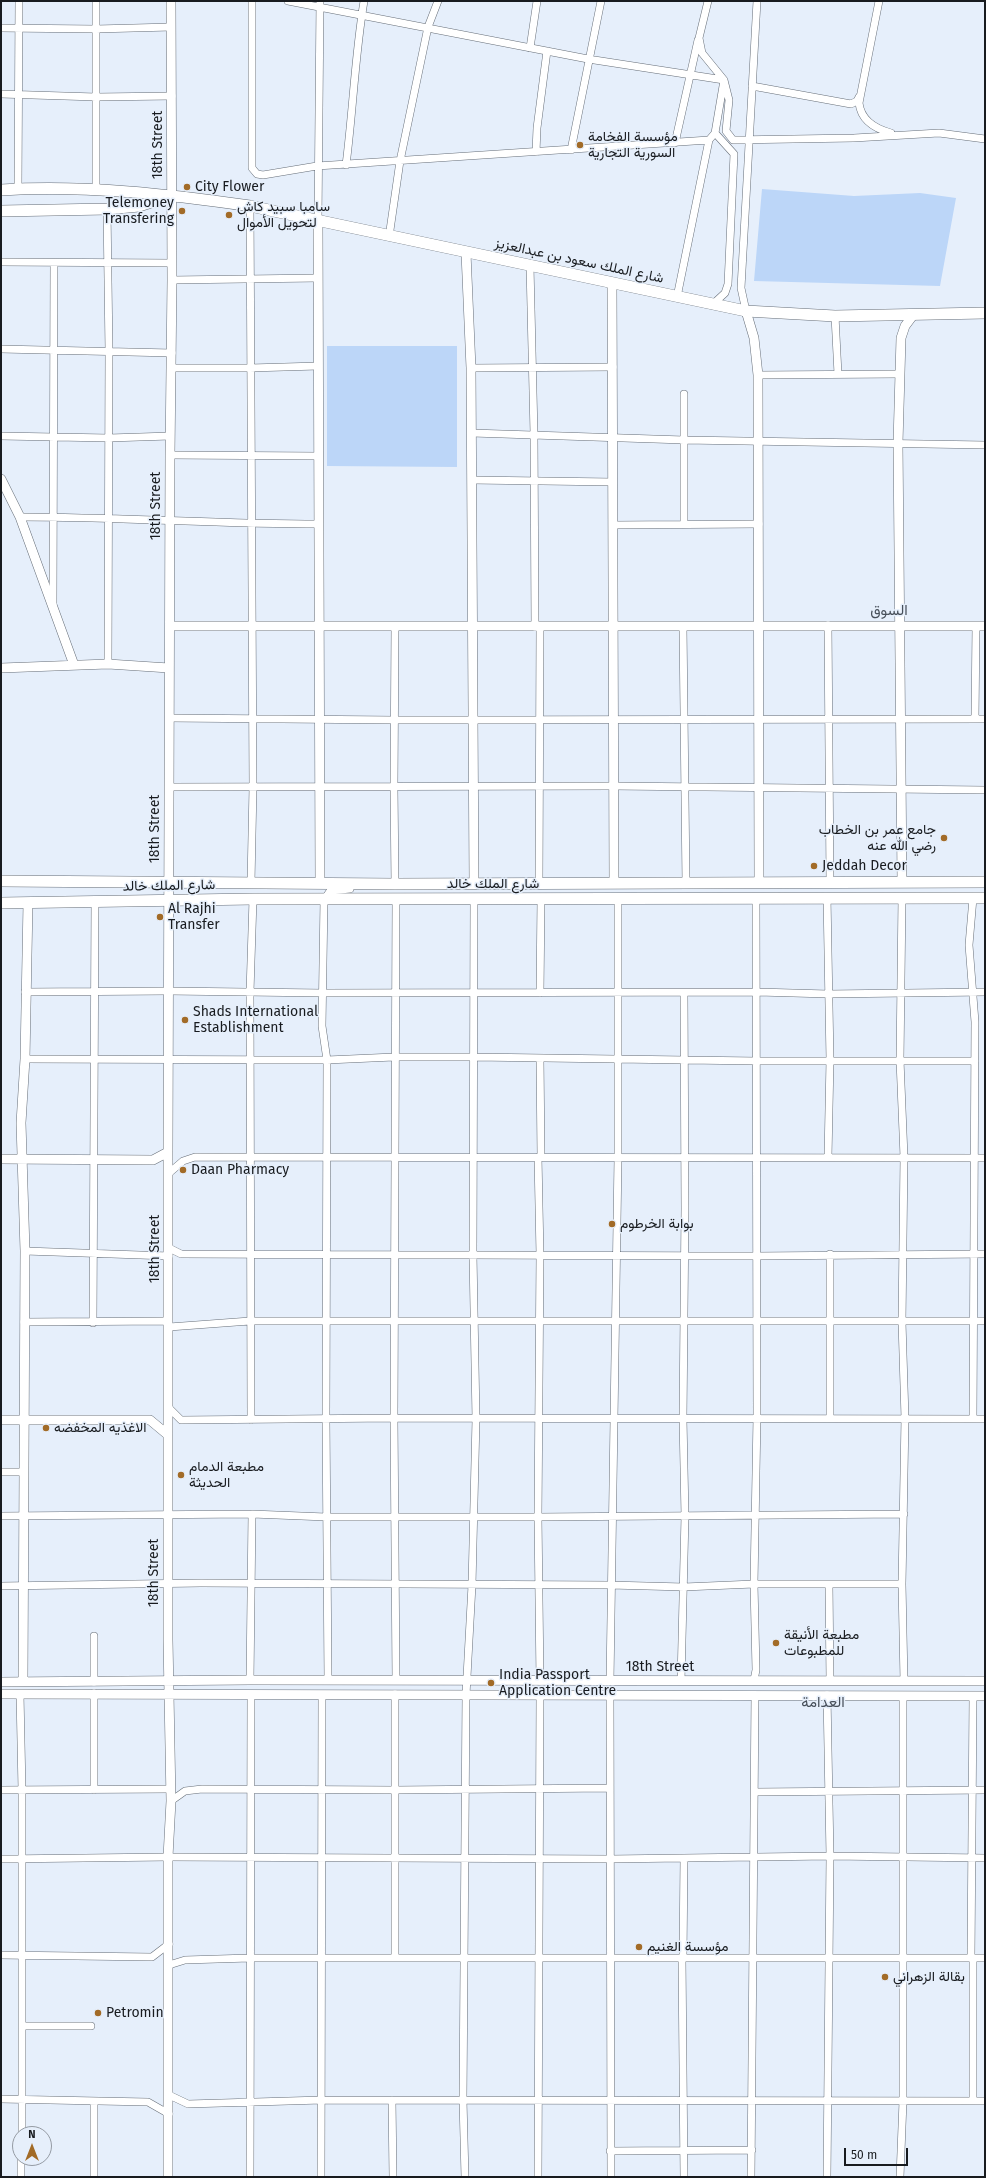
<!DOCTYPE html>
<html>
<head>
<meta charset="utf-8">
<style>
  body { margin:0 }
  #map { position:relative; width:986px; height:2178px; overflow:hidden; background:#e6effb; font-family:"Fira Sans",sans-serif }
  canvas { display:block }
  .frame { position:absolute; inset:0; border:2px solid #181b1f; pointer-events:none }
  .north { position:absolute; left:12px; top:2126px; width:40px; height:40px; box-sizing:border-box; background:#e6effb; border:1px solid #949aa3; border-radius:50%; rotate:0deg; font-size:11px; font-weight:700; line-height:16px; text-align:center; color:#181b1f }
  .north::after { content:''; display:block; margin:auto; width:14px; height:18px; background:#a26b27; clip-path:polygon(50% 0,100% 100%,50% 72%,0 100%) }
  .scale { position:absolute; left:844px; top:2148px; width:64px; height:18px; box-sizing:border-box; border:2px solid #181b1f; border-top:0; padding-left:5px; font-size:12px; line-height:14px; white-space:nowrap; color:#181b1f; -webkit-text-stroke:3px #e6effb; paint-order:stroke }
</style>
</head>
<body>
<div id="map">
<canvas width="986" height="2178"></canvas>
<div class="frame"></div>
<div class="north">N</div>
<div class="scale">50 m</div>
</div>
<script>
const g = document.querySelector('canvas').getContext('2d');
g.lineJoin = 'round';
function fill(path, color) {
  g.fillStyle = color;
  g.fill(path, 'evenodd');
}
function trace(path, color, width, dash) {
  g.strokeStyle = color;
  g.lineWidth = width;
  g.lineCap = dash ? 'butt' : 'round';
  g.setLineDash(dash || []);
  g.stroke(path);
}
function drawText(font, color, halo, rows, align = 'center') {
  g.font = font + ' "Fira Sans",Vazirmatn,sans-serif';
  g.lineWidth = 3;
  g.setLineDash([]);
  g.textBaseline = 'middle';
  g.strokeStyle = halo;
  g.fillStyle = color;
  for (const [text, x, y, turn = 0] of rows) {
    g.save();
    g.translate(x, y);
    g.rotate((+turn || 0) * Math.PI / 180);
    g.textAlign = isNaN(turn) ? turn : align;
    if (halo) g.strokeText(text, 0, 0);
    g.fillText(text, 0, 0);
    g.restore();
  }
}
fill(new Path2D(`
  M 762,189 L 854,196 L 920,193 L 956,198 L 940,286 L 754,281 Z
  M 327,346 L 457,346 L 457,467 L 327,466 Z`), '#bcd6f8');
const minor = new Path2D(`
  M 252,1 L 252,168 L 257,174 L 263,175 L 317,166 L 709,140
  M 288,1 L 588,59 L 724,80 L 729,100 L 726,131 L 733,140 L 854,138 L 939,133 L 985,139
  M 879,1 L 859,103 C 861,121 876,129 891,133
  M 1,28 L 96,29 L 171,27
  M 530,48 L 537,1
  M 752,86 L 851,104 L 857,101 L 859,97
  M 1,94 L 96,97 L 172,96
  M 675,143 L 698,40
  M 571,150 L 601,1
  M 536,152 L 537,128 L 547,51
  M 346,165 C 353,110 355,55 364,1
  M 18,189 L 19,1
  M 96,190 L 96,1
  M 250,206 L 253,787 L 251,882
  M 107,209 L 109,351 L 108,664
  M 318,222 L 320,1
  M 389,237 L 400,161 L 428,27 L 438,1
  M 1,262 L 172,263
  M 530,266 L 534,434 L 535,627
  M 172,280 L 318,278
  M 677,297 L 709,140 L 715,133 L 724,80 L 702,53 L 699,38 L 708,1
  M 712,305 L 725,293 L 728,284 L 734,154 L 715,133
  M 746,311 L 741,288 L 757,1
  M 835,316 L 838,374
  M 1,349 L 172,353
  M 172,368 L 250,368 L 318,366
  M 471,368 L 613,367
  M 758,375 L 899,374
  M 684,394 L 684,524
  M 472,433 L 684,440 L 985,445
  M 1,436 L 109,438 L 170,436
  M 170,455 L 318,456
  M 472,480 L 613,482
  M 20,517 C 120,517 219,524 319,524
  M 613,525 L 759,524
  M 53,604 L 54,263
  M 828,625 L 830,883
  M 683,627 L 686,883
  M 169,718 L 395,720 L 985,719
  M 975,719 L 976,626
  M 169,787 L 613,786 L 985,790
  M 539,883 L 540,627
  M 392,885 L 395,884 L 394,787 L 395,627
  M 827,897 L 830,1060 L 828,1157
  M 902,898 L 900,1060 L 904,1157 L 902,1322 L 905,1418 L 902,1584 L 904,1681
  M 25,992 L 169,991 L 323,993 L 758,992 L 828,994 L 985,992
  M 540,993 L 541,899
  M 540,1058 L 541,1157
  M 25,1059 L 327,1060 L 394,1057 L 474,1057 L 757,1061 L 975,1061
  M 538,1157 L 540,1255 L 538,1517 L 540,1681
  M 169,1173 L 183,1161 L 195,1157 L 985,1158
  M 169,1248 L 181,1254 L 756,1256 L 985,1254
  M 25,1251 L 169,1256
  M 24,1322 L 168,1321
  M 93,1323 L 95,902
  M 169,1327 L 250,1321 L 985,1321
  M 168,1407 L 181,1420 L 394,1418 L 985,1419
  M 830,1418 L 830,1254
  M 973,1419 L 975,1022 L 969,945 L 973,898
  M 251,1420 L 250,992 L 253,899
  M 1,1472 L 24,1472
  M 1,1516 L 252,1514 L 326,1517 L 538,1517 L 904,1514
  M 829,1584 L 830,1681
  M 1,1586 L 201,1583 L 610,1585 L 684,1587 L 754,1584 L 902,1584
  M 250,1680 L 252,1514
  M 328,1680 L 326,1419 L 327,1060 L 322,1026 L 324,900 L 330,891 L 350,889
  M 396,1680 L 394,1418 L 396,900
  M 754,1680 L 756,1670 L 754,1584 L 757,1417 L 756,898
  M 610,1681 L 618,1158 L 618,899
  M 681,1681 L 685,1516 L 683,1419 L 685,1209 L 684,993
  M 94,1682 L 94,1636
  M 20,1694 L 22,1790 L 22,2134
  M 395,1694 L 395,1958
  M 610,1695 L 611,2177
  M 827,1695 L 830,1856 L 827,2177
  M 1,1790 L 170,1789
  M 94,1790 L 94,1693
  M 755,1792 L 985,1790
  M 171,1801 L 185,1791 L 202,1789 L 395,1790 L 610,1788
  M 1,1859 L 168,1857 L 610,1859 L 830,1856 L 985,1858
  M 1,1955 L 152,1957 L 169,1944
  M 682,1958 L 684,2177
  M 683,1958 L 684,1858
  M 971,1958 L 973,1696
  M 973,1958 L 973,2101
  M 169,1965 L 185,1960 L 250,1958 L 985,1958
  M 22,2026 L 91,2026
  M 169,2095 L 188,2104 L 322,2100 L 985,2101
  M 1,2099 L 148,2102 L 169,2114
  M 392,2100 L 393,2177
  M 610,2151 L 752,2150
  M 21,2177 L 21,2158
  M 94,2177 L 94,2101
  M 250,2177 L 251,1695
  M 321,2177 L 322,1695
  M 465,2177 L 463,2100 L 466,1695 L 472,1585 L 476,1419 L 473,1255 L 474,900
  M 538,2177 L 540,1695
  M 751,2177 L 755,1695
  M 900,2177 L 903,2101 L 903,1696`);
const tertiary = new Path2D(`
  M 318,222 L 320,883
  M 466,253 L 471,368 L 474,883
  M 612,284 L 614,883
  M 746,311 L 754,338 L 758,375 L 759,882
  M 1,479 L 20,517 L 74,665
  M 170,626 L 985,626
  M 1,668 L 108,664 L 169,668
  M 902,882 L 898,443 L 901,338 L 905,326 L 914,314
  M 1,1159 L 153,1160 L 168,1152
  M 1,1420 L 150,1420 L 168,1435
  M 1,1682 L 250,1680 L 985,1681
  M 23,1682 L 25,1251 L 21,1123 L 25,1059 L 28,903
  M 1,1694 L 985,1696
  M 168,2177 L 168,1857 L 171,1801 L 168,1640 L 168,1152 L 170,455 L 172,280 L 171,1`);
const primary = new Path2D(`
  M 1,190 C 84,185 168,194 250,206 L 746,311 L 835,316 L 985,313
  M 1,211 L 107,209 L 139,206 L 167,197
  M 1,881 L 395,884 L 985,882
  M 1,903 L 253,899 L 985,898`);
trace(minor, '#666e78', 8);
trace(tertiary, '#666e78', 10);
trace(primary, '#666e78', 12);
trace(minor, '#fff', 7);
trace(tertiary, '#fff', 9);
trace(primary, '#fff', 11);
for (const [x, y, r, color] of [
  [580,145,4,"#a26b27"],
  [187,187,4,"#a26b27"],
  [182,211,4,"#a26b27"],
  [229,215,4,"#a26b27"],
  [944,838,4,"#a26b27"],
  [814,866,4,"#a26b27"],
  [160,917,4,"#a26b27"],
  [185,1020,4,"#a26b27"],
  [183,1170,4,"#a26b27"],
  [612,1224,4,"#a26b27"],
  [46,1428,4,"#a26b27"],
  [181,1475,4,"#a26b27"],
  [776,1643,4,"#a26b27"],
  [491,1683,4,"#a26b27"],
  [639,1947,4,"#a26b27"],
  [885,1977,4,"#a26b27"],
  [98,2013,4,"#a26b27"]
]) {
  const dot = new Path2D();
  dot.arc(x, y, r, 0, 2 * Math.PI);
  g.fillStyle = color;
  g.fill(dot);
  trace(dot, '#e6effb', 1.5);
}
drawText('14px', '#181b1f', '#e6effb', [
  ["مؤسسة الفخامة",588,137],
  ["السورية التجارية",588,153],
  ["City Flower",195,187],
  ["Telemoney",174,203,"right"],
  ["Transfering",174,219,"right"],
  ["سامبا سبيد كاش",237,207],
  ["لتحويل الأموال",237,223],
  ["جامع عمر بن الخطاب",936,830,"right"],
  ["رضي الله عنه",936,846,"right"],
  ["Jeddah Decor",822,866],
  ["Al Rajhi",168,909],
  ["Transfer",168,925],
  ["Shads International",193,1012],
  ["Establishment",193,1028],
  ["Daan Pharmacy",191,1170],
  ["بوابة الخرطوم",620,1224],
  ["الاغذيه المخفضه",54,1428],
  ["مطبعة الدمام",189,1467],
  ["الحديثة",189,1483],
  ["مطبعة الأنيقة",784,1635],
  ["للمطبوعات",784,1651],
  ["India Passport",499,1675],
  ["Application Centre",499,1691],
  ["مؤسسة الغنيم",647,1947],
  ["بقالة الزهراني",893,1977],
  ["Petromin",106,2013]
], 'left');
drawText('14px', '#181b1f', '#e6effb', [
  ["18th Street",158,145,-90],
  ["شارع الملك سعود بن عبدالعزيز",579,261,12],
  ["18th Street",156,506,-90],
  ["18th Street",155,829,-90],
  ["شارع الملك خالد",493,884],
  ["شارع الملك خالد",169,886,-1],
  ["18th Street",155,1249,-90],
  ["18th Street",154,1573,-90],
  ["18th Street",660,1667]
]);
drawText('15px', '#48505a', '#e6effb', [
  ["السوق",889,611],
  ["العدامة",823,1703]
]);
</script>
</body>
</html>
